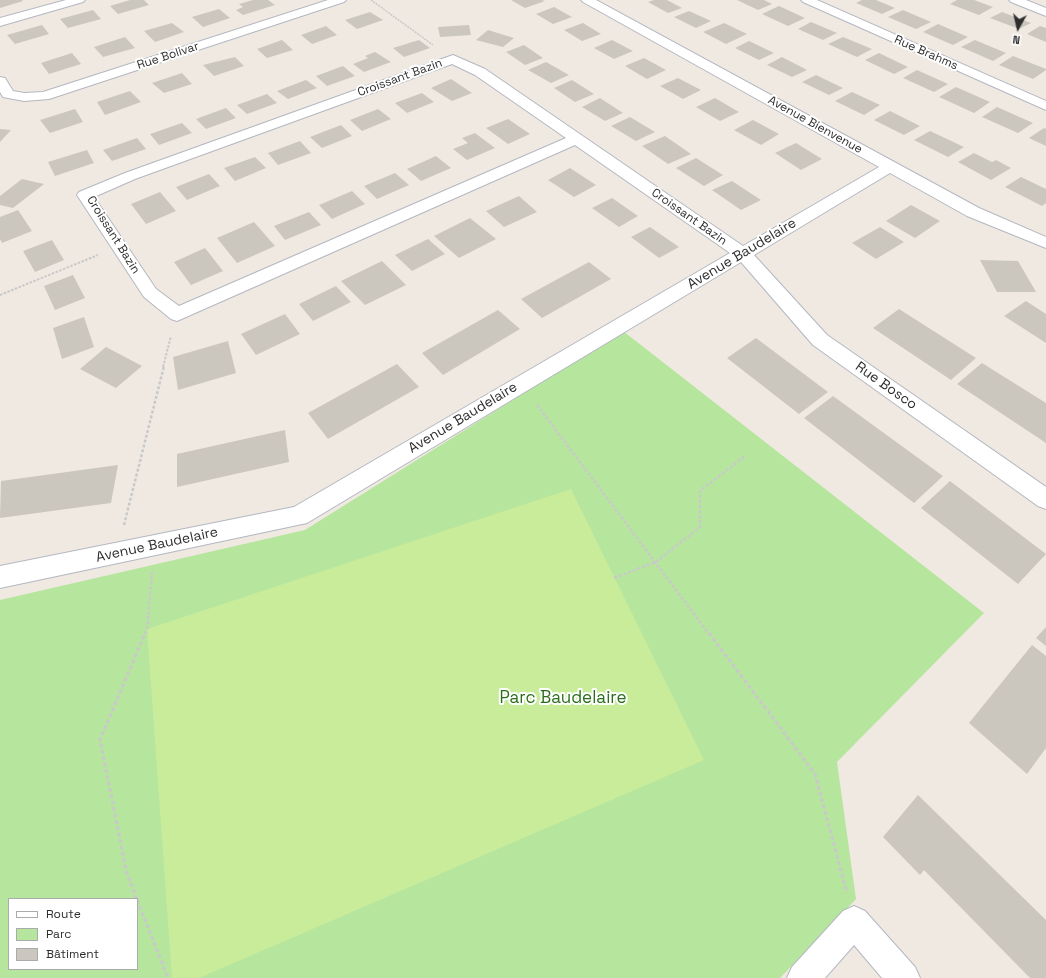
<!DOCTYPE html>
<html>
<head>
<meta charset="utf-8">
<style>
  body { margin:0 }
  #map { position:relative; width:1046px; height:978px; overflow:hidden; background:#efe9e1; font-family:"Space Grotesk",sans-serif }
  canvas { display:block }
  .legend { position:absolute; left:8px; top:898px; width:130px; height:72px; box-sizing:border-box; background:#fff; border:1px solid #ababab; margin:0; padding:5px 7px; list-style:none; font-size:12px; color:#2e2e2e }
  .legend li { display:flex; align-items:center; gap:8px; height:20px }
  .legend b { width:20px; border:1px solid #ababab }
  .north { position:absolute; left:998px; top:8px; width:40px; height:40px; -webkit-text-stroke:3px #fff; paint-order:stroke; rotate:188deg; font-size:11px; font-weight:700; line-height:16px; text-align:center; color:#2e2e2e }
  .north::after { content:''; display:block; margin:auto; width:14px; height:18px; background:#2e2e2e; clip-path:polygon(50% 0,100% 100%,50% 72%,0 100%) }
</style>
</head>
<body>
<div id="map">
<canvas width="1046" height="978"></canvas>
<ul class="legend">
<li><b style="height:5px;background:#fff"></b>Route</li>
<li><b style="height:11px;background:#b6e59e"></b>Parc</li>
<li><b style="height:11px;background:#cbc7bf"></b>Bâtiment</li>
</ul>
<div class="north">N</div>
</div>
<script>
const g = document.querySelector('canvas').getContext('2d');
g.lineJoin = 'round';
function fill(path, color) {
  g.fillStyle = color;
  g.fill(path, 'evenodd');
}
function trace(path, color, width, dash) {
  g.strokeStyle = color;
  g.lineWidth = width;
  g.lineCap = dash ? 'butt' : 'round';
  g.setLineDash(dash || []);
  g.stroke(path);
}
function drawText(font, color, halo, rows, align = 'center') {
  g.font = font + ' "Space Grotesk",sans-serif';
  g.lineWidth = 4;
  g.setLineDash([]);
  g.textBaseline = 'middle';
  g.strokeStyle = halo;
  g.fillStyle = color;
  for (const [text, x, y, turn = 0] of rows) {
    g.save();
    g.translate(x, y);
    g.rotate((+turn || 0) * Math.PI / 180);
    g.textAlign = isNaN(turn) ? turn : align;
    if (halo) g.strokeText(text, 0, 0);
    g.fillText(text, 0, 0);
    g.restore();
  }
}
fill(new Path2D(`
  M 623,331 L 984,613 L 837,762 L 856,899 L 780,978 L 0,978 L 0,600 L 305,530 ZM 9,899 L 137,899 L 137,969 L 9,969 Z`), '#b6e59e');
fill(new Path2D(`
  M 571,489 L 704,760 L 199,978 L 172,978 L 147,629 Z`), '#c9ec9a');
fill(new Path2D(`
  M 0,0 L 22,0 L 23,1 L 0,8 Z
  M 130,0 L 144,0 L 149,5 L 118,14 L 110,6 Z
  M 253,0 L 268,0 L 275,5 L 243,15 L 236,10 L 243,7 L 239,4 Z
  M 511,0 L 542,0 L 545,1 L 525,8 Z
  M 654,0 L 667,0 L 682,8 L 668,13 L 648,2 Z
  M 737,0 L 764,0 L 772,4 L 758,10 Z
  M 862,0 L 876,0 L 895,8 L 882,14 L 856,3 Z
  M 957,0 L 974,0 L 993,7 L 979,15 L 950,4 Z
  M 779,6 L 805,18 L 788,26 L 762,14 Z
  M 554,7 L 572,17 L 553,24 L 536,14 Z
  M 219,9 L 230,18 L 203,27 L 192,17 Z
  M 93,10 L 101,19 L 68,28 L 60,19 Z
  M 903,10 L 931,22 L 916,29 L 888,17 Z
  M 689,11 L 711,21 L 696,28 L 674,17 Z
  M 370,12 L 383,20 L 357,29 L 345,20 Z
  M 1002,12 L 1031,23 L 1019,29 L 990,18 Z
  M 811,22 L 837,33 L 823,40 L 798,29 Z
  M 172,23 L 184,32 L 155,42 L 144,31 Z
  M 583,23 L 601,34 L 582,41 L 564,30 Z
  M 724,23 L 747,34 L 726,44 L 703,32 Z
  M 938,24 L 968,37 L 953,45 L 923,32 Z
  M 42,25 L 49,34 L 15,44 L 7,35 Z
  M 469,25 L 471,35 L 440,37 L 438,27 Z
  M 326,26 L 337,35 L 312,44 L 301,35 Z
  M 1040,26 L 1046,28 L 1046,42 L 1027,34 Z
  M 488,30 L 514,38 L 503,47 L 476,40 Z
  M 125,37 L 135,48 L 103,57 L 94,47 Z
  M 843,37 L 872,49 L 857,57 L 828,44 Z
  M 282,40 L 293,50 L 267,58 L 257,49 Z
  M 419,40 L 430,48 L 404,57 L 393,48 Z
  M 612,40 L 633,51 L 614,59 L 594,48 Z
  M 975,40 L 1006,53 L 993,61 L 961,47 Z
  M 749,41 L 774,53 L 759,60 L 735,48 Z
  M 524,45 L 543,58 L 525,65 L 506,52 Z
  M 375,52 L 391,62 L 364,72 L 353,64 L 368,58 L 365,56 Z
  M 72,53 L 81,64 L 49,74 L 41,63 Z
  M 879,53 L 908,67 L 894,74 L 865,60 Z
  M 1013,56 L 1046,69 L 1046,70 L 1033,79 L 999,65 Z
  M 235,57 L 244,66 L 214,76 L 203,65 Z
  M 782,57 L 807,70 L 792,77 L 767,65 Z
  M 644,58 L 666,70 L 647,79 L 625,66 Z
  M 546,62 L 569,75 L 551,83 L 528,70 Z
  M 343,66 L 355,76 L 327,86 L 316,76 Z
  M 917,70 L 948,84 L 934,92 L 903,78 Z
  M 182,73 L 192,84 L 164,93 L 152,83 Z
  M 816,75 L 843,88 L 829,95 L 802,82 Z
  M 678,78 L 701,90 L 683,99 L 660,86 Z
  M 451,79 L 472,93 L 452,101 L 431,88 Z
  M 306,80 L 317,88 L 288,99 L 277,91 Z
  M 572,80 L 594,94 L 575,102 L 554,88 Z
  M 956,87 L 990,102 L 974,113 L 939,97 Z
  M 130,91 L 141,102 L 105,115 L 97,102 Z
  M 852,92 L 880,105 L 864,115 L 835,101 Z
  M 422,93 L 434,102 L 407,113 L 395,103 Z
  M 267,94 L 277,103 L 247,114 L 237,105 Z
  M 600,98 L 623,113 L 605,121 L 582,107 Z
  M 715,98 L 739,112 L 720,121 L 696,107 Z
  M 997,107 L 1033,123 L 1018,133 L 982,117 Z
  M 226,108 L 236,118 L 206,129 L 196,119 Z
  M 75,109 L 83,122 L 50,133 L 40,120 Z
  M 378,109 L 391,119 L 362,131 L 350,120 Z
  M 890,111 L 920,126 L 904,135 L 874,120 Z
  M 630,117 L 655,132 L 636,141 L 611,126 Z
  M 508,119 L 530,134 L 508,144 L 486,128 Z
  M 753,120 L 779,134 L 761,145 L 734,130 Z
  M 182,123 L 192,133 L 159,145 L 150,134 Z
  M 341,125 L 352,136 L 322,148 L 310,137 Z
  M 1044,128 L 1046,129 L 1046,146 L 1029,138 Z
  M 0,129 L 11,130 L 0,142 Z
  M 930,131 L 964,147 L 948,157 L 914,140 Z
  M 475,133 L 495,148 L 467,160 L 453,149 L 468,143 L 462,138 Z
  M 665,136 L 691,154 L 668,164 L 642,146 Z
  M 137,138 L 146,149 L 112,161 L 103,150 Z
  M 300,141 L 311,153 L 278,165 L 268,153 Z
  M 796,143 L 822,159 L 801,170 L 775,153 Z
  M 87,150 L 94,163 L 55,176 L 48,162 Z
  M 974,153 L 992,162 L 996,160 L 1011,168 L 991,180 L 958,162 Z
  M 436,156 L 451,168 L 421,181 L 407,169 Z
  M 255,157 L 266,168 L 235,181 L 224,168 Z
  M 696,158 L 723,175 L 704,186 L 676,168 Z
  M 570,168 L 596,185 L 574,197 L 548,180 Z
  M 395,173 L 409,185 L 377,199 L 364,186 Z
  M 209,174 L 220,186 L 187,200 L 176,187 Z
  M 1021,177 L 1046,189 L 1046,203 L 1042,206 L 1005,187 Z
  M 22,179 L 44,184 L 13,208 L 0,205 L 0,196 Z
  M 732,181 L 761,200 L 741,210 L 712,190 Z
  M 352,191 L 365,204 L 332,219 L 319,205 Z
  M 160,192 L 176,211 L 146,224 L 131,204 Z
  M 519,196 L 537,212 L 504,227 L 486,211 Z
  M 612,198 L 638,216 L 619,227 L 592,208 Z
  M 911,205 L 940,221 L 915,238 L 886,221 Z
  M 18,210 L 32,231 L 2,243 L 0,239 L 0,217 Z
  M 309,212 L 321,225 L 285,240 L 274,226 Z
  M 470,218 L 496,239 L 459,258 L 434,236 Z
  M 254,222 L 275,246 L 237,263 L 217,238 Z
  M 650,227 L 679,247 L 659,258 L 631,237 Z
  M 880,227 L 904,242 L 876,259 L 852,243 Z
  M 428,239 L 445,254 L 412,271 L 395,255 Z
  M 52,240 L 64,260 L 35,272 L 23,251 Z
  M 205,248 L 223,271 L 191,285 L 174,262 Z
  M 980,260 L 1018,261 L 1036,292 L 997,292 Z
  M 382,261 L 406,285 L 365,305 L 341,281 Z
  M 589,262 L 611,279 L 542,318 L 521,299 Z
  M 73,275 L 85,298 L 55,310 L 44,286 Z
  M 336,286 L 351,302 L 313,321 L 299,304 Z
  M 1026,301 L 1046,314 L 1046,343 L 1004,316 Z
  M 899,309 L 976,358 L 951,380 L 873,328 Z
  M 498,310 L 520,329 L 443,375 L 422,353 Z
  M 285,314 L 300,334 L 256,355 L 241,334 Z
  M 84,317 L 94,347 L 62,359 L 53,328 Z
  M 756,338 L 828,392 L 799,414 L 727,358 Z
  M 228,341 L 236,373 L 178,390 L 173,357 Z
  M 106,347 L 142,366 L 116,388 L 80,369 Z
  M 982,363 L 1046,403 L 1046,443 L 957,384 Z
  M 397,364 L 419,387 L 328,439 L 308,413 Z
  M 833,396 L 943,476 L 914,503 L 804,418 Z
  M 285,430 L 289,462 L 177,487 L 177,454 Z
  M 118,465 L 111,503 L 0,518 L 1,481 Z
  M 950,481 L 1046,554 L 1018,584 L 921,508 Z
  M 1046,627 L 1046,646 L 1036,638 Z
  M 1032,645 L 1046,656 L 1046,748 L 1027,774 L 969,723 Z
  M 918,795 L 1046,920 L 1046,978 L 1030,978 L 924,870 L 920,875 L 883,837 Z`), '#cbc7bf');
const street = new Path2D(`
  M 66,0 L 85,0 L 83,2 L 0,26 L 0,18 Z
  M 328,0 L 346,0 L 344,2 L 49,99 L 24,101 L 3,97 L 0,92 L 0,77 L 5,78 L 13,91 L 24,93 L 43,92 Z
  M 581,0 L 596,0 L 979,208 L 1046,237 L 1046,248 L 967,216 L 890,173 L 754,255 L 827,335 L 1046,487 L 1046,509 L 1038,506 L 813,345 L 741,262 L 307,523 L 0,588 L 0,566 L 294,507 L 730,253 L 575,145 L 177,321 L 171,319 L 144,297 L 77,195 L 79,192 L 125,173 L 453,55 L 485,69 L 743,246 L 879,167 L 583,2 ZM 452,64 L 475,75 L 566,138 L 179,306 L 156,289 L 94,197 L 135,179 Z
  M 801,0 L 817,0 L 1046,101 L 1046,110 L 803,2 Z
  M 1009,0 L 1026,0 L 1046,8 L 1046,16 L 1011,2 Z
  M 854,906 L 865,911 L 915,967 L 920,978 L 882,978 L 854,945 L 825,978 L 787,978 L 792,967 L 843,911 Z`);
trace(street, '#b4b7c1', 2);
trace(new Path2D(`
  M 371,0 L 433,45`), '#c9c9c9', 1.5, [2, 1]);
trace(new Path2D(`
  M 0,295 L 98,255
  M 163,367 L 171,336`), '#c9c9c9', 2, [2.5, 1.5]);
trace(new Path2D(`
  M 537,405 L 709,634
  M 124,525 L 164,366
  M 614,578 L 656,562 L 700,527 L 700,491 L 745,456
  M 145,634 L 147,629 L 152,572`), '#c9c9c9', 2.5, [3, 2]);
trace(new Path2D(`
  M 709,633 L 815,774 L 847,893
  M 137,899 L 127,874 L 100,740 L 145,633
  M 137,900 L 168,978`), '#c9c9c9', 3, [4, 2.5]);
fill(street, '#fff');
drawText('12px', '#2e2e2e', '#fff', [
  ["Rue Brahms",926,53,24],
  ["Rue Bolivar",168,56,-18],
  ["Croissant Bazin",400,78,-20],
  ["Avenue Bienvenue",815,125,29],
  ["Croissant Bazin",689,217,35],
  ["Croissant Bazin",113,235,58]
]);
drawText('14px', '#2e2e2e', '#fff', [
  ["Avenue Baudelaire",742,254,-31],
  ["Rue Bosco",886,386,35],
  ["Avenue Baudelaire",463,418,-31],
  ["Avenue Baudelaire",157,545,-12]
]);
drawText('17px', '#2c6e1b', '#fff', [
  ["Parc Baudelaire",563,698]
]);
</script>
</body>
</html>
